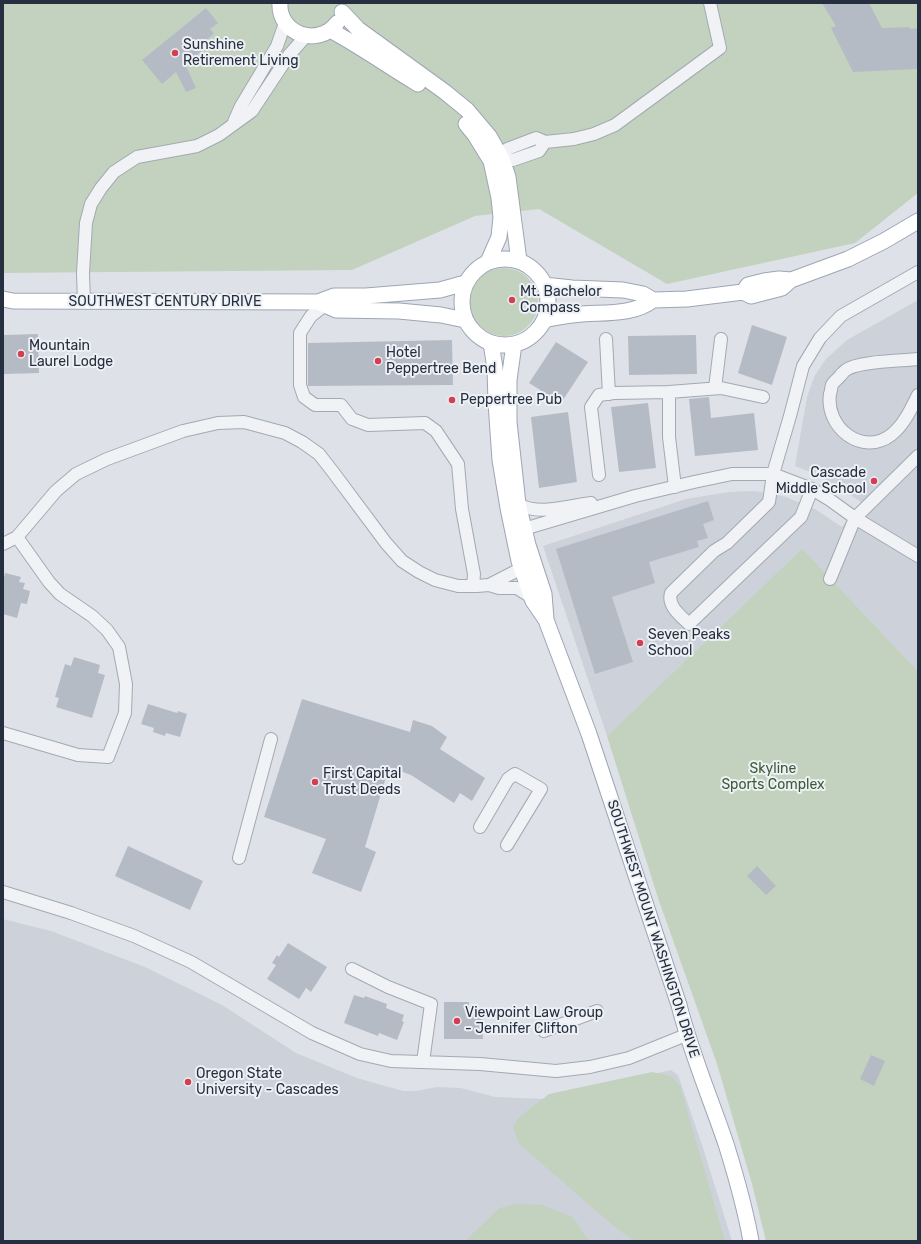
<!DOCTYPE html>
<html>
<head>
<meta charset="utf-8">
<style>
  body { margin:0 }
  #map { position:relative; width:921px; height:1244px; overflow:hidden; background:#dee2e8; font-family:Rubik,sans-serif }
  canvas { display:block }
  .frame { position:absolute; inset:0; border:4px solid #262f3f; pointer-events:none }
</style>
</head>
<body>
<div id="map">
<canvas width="921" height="1244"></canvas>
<div class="frame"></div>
</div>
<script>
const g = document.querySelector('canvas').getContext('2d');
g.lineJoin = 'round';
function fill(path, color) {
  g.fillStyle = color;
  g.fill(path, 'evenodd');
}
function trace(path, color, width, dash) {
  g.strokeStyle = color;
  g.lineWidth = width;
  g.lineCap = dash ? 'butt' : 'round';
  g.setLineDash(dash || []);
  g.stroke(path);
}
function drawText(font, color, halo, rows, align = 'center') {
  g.font = font + ' Rubik,sans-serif';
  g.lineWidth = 4;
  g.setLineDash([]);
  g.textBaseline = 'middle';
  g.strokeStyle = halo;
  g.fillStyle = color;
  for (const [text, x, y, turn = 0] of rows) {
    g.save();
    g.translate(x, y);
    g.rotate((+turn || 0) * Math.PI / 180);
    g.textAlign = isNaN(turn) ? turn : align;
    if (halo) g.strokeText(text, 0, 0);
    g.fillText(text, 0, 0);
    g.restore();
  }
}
fill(new Path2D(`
  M 918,300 L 918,671 L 802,550 L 607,736 L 543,546 L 686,499 L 729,492 L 750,491 L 764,492 L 786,497 L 815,509 L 842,527 L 861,502 L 822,477 L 795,466 L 807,397 L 815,375 L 826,359 L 847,340 Z
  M 3,919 L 51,931 L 145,967 L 222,1005 L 296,1053 L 357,1078 L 403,1091 L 416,1091 L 437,1087 L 461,1088 L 495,1097 L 544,1099 L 596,1093 L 658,1073 L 671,1070 L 678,1075 L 703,1148 L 732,1241 L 3,1241 Z`), '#ccd1da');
fill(new Path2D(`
  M 3,3 L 918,3 L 918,193 L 855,243 L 667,284 L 539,209 L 475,216 L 352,270 L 3,273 Z
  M470 302a34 34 0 1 1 68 0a34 34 0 1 1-68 0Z
  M 802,549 L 918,671 L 918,1241 L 766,1241 L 752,1184 L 717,1064 L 658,898 L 607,736 Z
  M 652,1072 L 671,1076 L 680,1086 L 725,1241 L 634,1241 L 615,1227 L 519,1144 L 513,1127 L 518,1118 L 549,1094 Z
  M 515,1204 L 542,1205 L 573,1217 L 589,1241 L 465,1241 L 500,1208 Z`), '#c3d2be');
fill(new Path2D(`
  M 822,3 L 869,3 L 882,28 L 909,27 L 910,29 L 918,28 L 918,69 L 853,72 L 831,28 L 836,26 Z
  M 206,8 L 218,23 L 210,29 L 214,34 L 205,41 L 209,45 L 185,64 L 196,88 L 186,92 L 176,72 L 162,84 L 142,60 Z
  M 752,325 L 787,337 L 772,385 L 738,373 Z
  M 38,334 L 39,373 L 3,374 L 3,335 Z
  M 696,335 L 697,374 L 629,375 L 628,336 Z
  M 452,340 L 453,385 L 308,386 L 308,343 Z
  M 556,342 L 588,362 L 561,403 L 529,383 Z
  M 709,397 L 711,418 L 754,413 L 758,450 L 695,456 L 689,399 Z
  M 648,403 L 656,468 L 619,472 L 611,407 Z
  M 568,412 L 577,482 L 539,488 L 531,417 Z
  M 708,501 L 714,520 L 703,524 L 708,538 L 697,541 L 699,547 L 649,562 L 655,583 L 612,597 L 633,662 L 595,674 L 556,549 Z
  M 5,573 L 21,577 L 19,582 L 25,583 L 23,589 L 30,591 L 27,604 L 21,603 L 17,618 L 3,614 L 3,582 Z
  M 74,657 L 100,665 L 98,673 L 105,675 L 92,718 L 56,707 L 59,698 L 55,697 L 65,664 L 71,666 Z
  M 302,699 L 410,732 L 413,720 L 432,726 L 447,737 L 440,749 L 485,778 L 472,801 L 460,793 L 454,803 L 411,775 L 389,767 L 365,847 L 376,852 L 361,892 L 312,873 L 326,839 L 264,817 Z
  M 148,704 L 177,713 L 178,711 L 187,714 L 180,737 L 166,733 L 165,736 L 153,732 L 154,728 L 141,724 Z
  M 128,846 L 203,881 L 190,910 L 115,876 Z
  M 757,866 L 776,886 L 766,895 L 747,876 Z
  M 288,943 L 327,967 L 311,992 L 306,988 L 299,999 L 267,979 L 276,965 L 272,963 L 277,955 L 279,957 Z
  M 354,995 L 364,998 L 365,996 L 387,1004 L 386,1008 L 404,1015 L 402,1021 L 404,1022 L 397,1040 L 379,1033 L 378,1036 L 344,1023 Z
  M 444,1002 L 469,1002 L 469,1014 L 482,1014 L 483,1039 L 444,1039 Z
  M 871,1055 L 885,1061 L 874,1086 L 860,1079 Z`), '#b5bbc5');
const minor = new Path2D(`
  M 234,122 L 241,106 L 277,46 L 285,23
  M 545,142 L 539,151 L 513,160 L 502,159 L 507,149 L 536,138 L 545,142 L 574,139 L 594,134 L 615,125 L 720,48 L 710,3
  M 84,302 L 83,273 L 86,223 L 91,204 L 101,188 L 114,172 L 137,157 L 197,146 L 219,135 L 252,111 L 289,55 L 306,36
  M 325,305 L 311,316 L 300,333 L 300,385 L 304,397 L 315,405 L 341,405 L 352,419 L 368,425 L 425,423 L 436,431 L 458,464 L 462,509 L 474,574 L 473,586
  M 606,339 L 609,394
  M 918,359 C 902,361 858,361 846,370 C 844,371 842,374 840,376 C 838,379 833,382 832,385 C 831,388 831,392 830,394 C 825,427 862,457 891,435 C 904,425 911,409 918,395
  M 715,388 L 721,339
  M 669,392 L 721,388 L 763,397
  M 599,475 L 591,407 L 599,395 L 614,393 L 669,392 L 669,437 L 675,487
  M 812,489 L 801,517 L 689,624 C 681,616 667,606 671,593 L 714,551 L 727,543 L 769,502 L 773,474 L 790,416 L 803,366 L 820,338 L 841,316 L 918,272
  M 518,504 C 539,516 568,506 591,503
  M 517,531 L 635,496 L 694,482 L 732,474 L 773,474 L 812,489 L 830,500 L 855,518 L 918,556
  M 3,544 L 17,537 L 56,491 L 76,474 L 107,459 L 183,431 L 218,423 L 244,422 L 285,433 L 302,442 L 319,454 L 333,472 L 386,543 L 402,561 L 419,572 L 435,580 L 458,586 L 477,586 L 489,585 L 522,568
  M 830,579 L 855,518 L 918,456
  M 489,585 L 499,588 L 517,588 L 528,595 L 532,600
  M 3,733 L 78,755 L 108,757 L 125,713 L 126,684 L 119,647 L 107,630 L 92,616 L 60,594 L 49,582 L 17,537
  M 480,827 L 508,779 L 515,774 L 541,789 L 507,845
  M 239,858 L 271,739
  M 3,892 L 71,913 L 134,936 L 191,962 L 312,1033 L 360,1054 L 391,1061 L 480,1064 L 556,1071 L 590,1067 L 629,1058 L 686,1035
  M 352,969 L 388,987 L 431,1004 L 423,1062
  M 544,1031 L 597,1011`);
const major = new Path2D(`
  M 280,3 C 278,34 318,48 337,23
  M 342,12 L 358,29 L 445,92 L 467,110 L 489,136 L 502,159 L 508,177 L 519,261
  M 330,30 C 360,46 388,66 418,84
  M 466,124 L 475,135 L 491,161 L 499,198 L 501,217 L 499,237 L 488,262
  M462 302a43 43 0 1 1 86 0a43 43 0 1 1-86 0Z
  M 544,285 L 572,288 L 623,290 L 643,294 L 653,300 L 687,299 L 743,292 L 751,296 L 782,288 L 791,280 L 848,259 L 884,241 L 918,221
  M 743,292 L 748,285 L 764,281 L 779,279 L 791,280
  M 3,299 L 13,301 L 318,302 L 334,296 L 366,296 L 440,290 L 465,283
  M 318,302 L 336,310 L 399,311 L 441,315 L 465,320
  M 544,320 C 553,318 562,316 572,315 C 598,311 631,317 653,300
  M 491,343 L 495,368 L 496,403 L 500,460 L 508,508 L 519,561 L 533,601 L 546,620 L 589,734 L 679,1005 C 691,1053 710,1097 726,1144 C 736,1176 745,1208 751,1241
  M 514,344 L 509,380 L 509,422 L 518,504 L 528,545 L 544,594 L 546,619`);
trace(minor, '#a3a9b2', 14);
trace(major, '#9da6b4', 17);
trace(minor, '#f0f2f6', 12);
trace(major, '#fff', 15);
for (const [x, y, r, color] of [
  [175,53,4,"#d23e52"],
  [512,300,4,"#d23e52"],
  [21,354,4,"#d23e52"],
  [378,361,4,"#d23e52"],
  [452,400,4,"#d23e52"],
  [874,481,4,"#d23e52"],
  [640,643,4,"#d23e52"],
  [315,782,4,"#d23e52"],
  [457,1021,4,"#d23e52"],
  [188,1082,4,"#d23e52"]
]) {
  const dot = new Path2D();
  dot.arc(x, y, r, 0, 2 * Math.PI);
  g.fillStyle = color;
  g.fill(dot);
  trace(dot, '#edf0f5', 1.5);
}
drawText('14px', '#262f3f', '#edf0f5', [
  ["Sunshine",183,45],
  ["Retirement Living",183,61],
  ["Mt. Bachelor",520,292],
  ["Compass",520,308],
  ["Mountain",29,346],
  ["Laurel Lodge",29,362],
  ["Hotel",386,353],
  ["Peppertree Bend",386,369],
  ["Peppertree Pub",460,400],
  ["Cascade",866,473,"right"],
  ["Middle School",866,489,"right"],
  ["Seven Peaks",648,635],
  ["School",648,651],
  ["First Capital",323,774],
  ["Trust Deeds",323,790],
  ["Viewpoint Law Group",465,1013],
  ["- Jennifer Clifton",465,1029],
  ["Oregon State",196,1074],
  ["University - Cascades",196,1090]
], 'left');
drawText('14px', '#262f3f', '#edf0f5', [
  ["SOUTHWEST CENTURY DRIVE",165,302],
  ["SOUTHWEST MOUNT WASHINGTON DRIVE",653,929,72]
]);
drawText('14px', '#3a5b33', '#edf0f5', [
  ["Skyline",773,769],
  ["Sports Complex",773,785]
]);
</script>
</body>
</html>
